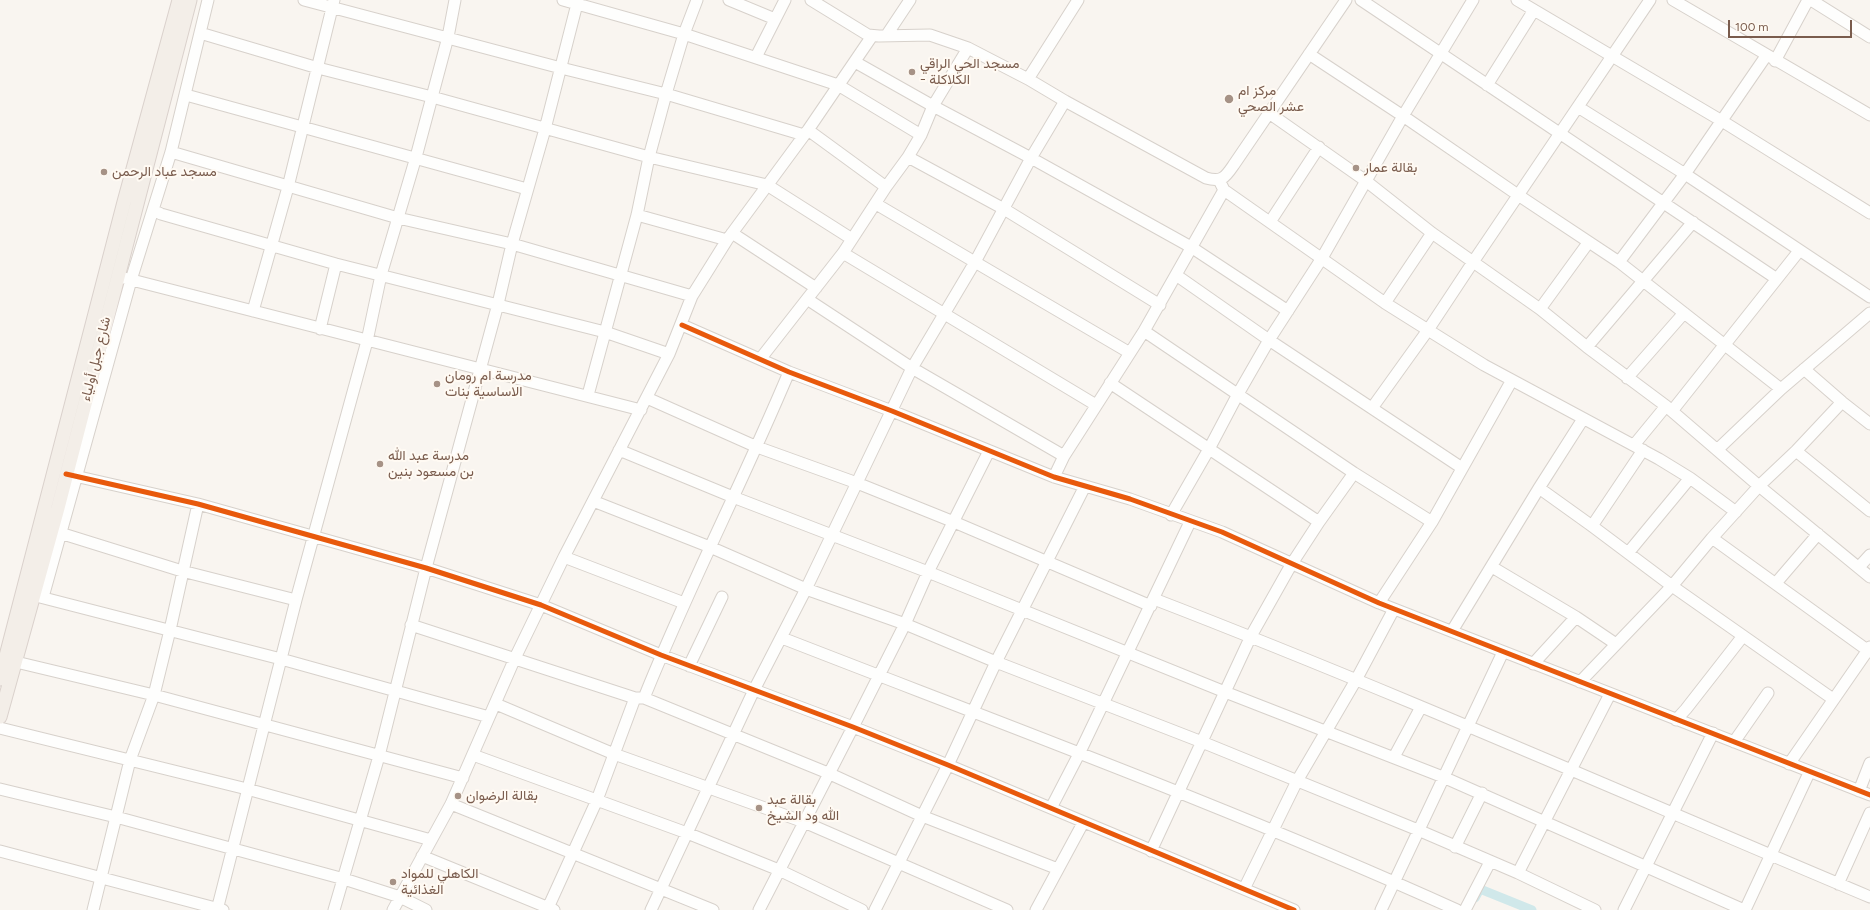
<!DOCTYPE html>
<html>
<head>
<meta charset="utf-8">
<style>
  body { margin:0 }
  #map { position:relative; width:1870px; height:910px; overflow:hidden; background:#f9f5f0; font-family:Figtree,sans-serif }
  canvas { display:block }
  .scale { position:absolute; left:1728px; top:20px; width:124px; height:18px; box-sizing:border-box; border:2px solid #7a5c4d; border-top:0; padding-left:5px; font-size:12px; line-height:14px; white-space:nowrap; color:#7a5c4d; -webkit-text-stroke:3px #fffaf3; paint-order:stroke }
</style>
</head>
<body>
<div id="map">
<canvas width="1870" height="910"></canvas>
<div class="scale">100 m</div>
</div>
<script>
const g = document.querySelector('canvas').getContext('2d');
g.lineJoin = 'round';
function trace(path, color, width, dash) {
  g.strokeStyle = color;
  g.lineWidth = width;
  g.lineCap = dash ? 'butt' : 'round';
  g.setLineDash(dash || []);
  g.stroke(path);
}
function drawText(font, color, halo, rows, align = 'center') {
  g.font = font + ' Figtree,Vazirmatn,sans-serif';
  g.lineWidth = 4;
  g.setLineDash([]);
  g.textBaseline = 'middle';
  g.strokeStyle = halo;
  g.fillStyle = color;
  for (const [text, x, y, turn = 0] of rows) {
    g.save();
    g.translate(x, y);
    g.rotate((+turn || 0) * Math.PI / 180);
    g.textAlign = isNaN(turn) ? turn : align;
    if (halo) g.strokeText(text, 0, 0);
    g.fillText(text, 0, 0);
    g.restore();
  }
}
trace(new Path2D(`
  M 1475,898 L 1480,889 L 1532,910`), '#d0e8ea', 9);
const minor = new Path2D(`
  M 304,0 L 561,68 L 666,94 L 804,135
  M 563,0 L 684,34 L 838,85 L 921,135
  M 729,0 L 775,19
  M 811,0 L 868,35 L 879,36 L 930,35 L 968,48 L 1028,79 L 1065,101 L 1206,178 C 1223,183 1226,176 1235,163 L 1346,0
  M 1361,0 L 1777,279
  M 1517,0 L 1722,121 L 1870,213
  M 1673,0 L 1870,115
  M 1811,0 L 1870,37
  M 200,33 L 318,68 L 432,97 L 649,157 L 767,185 L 852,239
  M 886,36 L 910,0
  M 1309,54 L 1403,116 L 1518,195 L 1619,262 L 1781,389
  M 756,57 L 785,0
  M 1775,61 L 1808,0
  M 855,62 L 933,106 L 1031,158 L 1191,247 L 1288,311
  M 1028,79 L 1078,0
  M 1487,85 L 1534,10
  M 186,95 L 527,189
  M 1578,107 L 1685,174 L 1870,297
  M 1269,113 L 1366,181 L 1432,233 L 1540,309 L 1587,347 L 1666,406 L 1759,486 L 1870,577
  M 808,130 L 886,187
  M 171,152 L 398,218 L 512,244 L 692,296
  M 908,157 L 1004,209 L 1160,305
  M 1219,180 L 1224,190 L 1385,303 L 1428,330 L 1484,365 L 1659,459 L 1690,478 L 1736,512
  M 876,204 L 1130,353
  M 153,210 L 161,214 L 336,264 L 605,332 L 669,354
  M 637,215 L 727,240
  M 1270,222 L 1319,147
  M 732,233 L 816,288
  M 843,253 L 1096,405
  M 1619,262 L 1685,174 L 1766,56
  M 1176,275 L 1269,340 L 1462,468
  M 124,278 L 641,410
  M 807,299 L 912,368 L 1064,456
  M 1385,303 L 1432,233
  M 1540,309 L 1588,243
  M 253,311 L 288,187 L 334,0
  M 682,325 L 789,372 L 892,411 L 1054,477 L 1130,499 L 1222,532 L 1379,603 L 1870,795
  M 320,329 L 336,264
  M 1144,331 L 1354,473 L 1432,522
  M 1587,347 L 1693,222
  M 761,358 L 843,253 L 886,187 L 908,157 L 921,135 L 933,106 L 968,48
  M 1804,369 L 1842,402 L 1870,424
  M 1627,378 L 1684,313
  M 1110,383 L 1319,522 L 1291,565 L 1251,636 L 1151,851
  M 588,395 L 637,215 L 649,157 L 666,94 L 684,34 L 697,0
  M 647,398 L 757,447 L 857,483 L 954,522 L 1151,606
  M 1372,408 L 1428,330 L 1473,262 L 1650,0
  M 1672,411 L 1799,251
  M 1634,445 L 1666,406
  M 619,450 L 733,497 L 928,572 L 1225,692 L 1443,777 L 1744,910
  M 1717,450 L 1781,389 L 1870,313
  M 1796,451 L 1870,511
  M 66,474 L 198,504 L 426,568 L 541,605 L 661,655 L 853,727 L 948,765 L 1294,910
  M 1054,477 L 1064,456 L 1144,331 L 1224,190
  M 1539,488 L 1592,526 L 1672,586 L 1833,699
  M 593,501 L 710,547 L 806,589 L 905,624 L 996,662 L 1202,742 L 1418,830 L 1518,873 L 1595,910
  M 1171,515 L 1209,449 L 1238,394 L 1269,340 L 1322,258 L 1403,116 L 1473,0
  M 1319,522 L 1354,473
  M 1592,526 L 1643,450
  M 60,533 L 182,571 L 296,600
  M 1712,538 L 1870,652
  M 1628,553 L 1690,478
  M 564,557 L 684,603
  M 1492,567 L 1576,617 L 1616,644
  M 1859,567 L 1870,555
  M 1776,583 L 1818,534
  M 36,596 L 281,659 L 489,717
  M 43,597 L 131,280 L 171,152 L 208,0
  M 1154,599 C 1395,692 1632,797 1870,897
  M 1379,603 L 1432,522 L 1512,380
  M 411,625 L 635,698 L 644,698 L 828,773 L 922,816 L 1058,869
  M 1452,631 L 1539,488 L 1583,419
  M 782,638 C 1008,726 1236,810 1457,910
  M 16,662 L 154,695 L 463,778
  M 1533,664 L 1576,617
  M 689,666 L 722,597
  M 1580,682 L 1672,586 L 1712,538 L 1759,486 L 1796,451 L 1842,402
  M 644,698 C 688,588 743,482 789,372
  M 496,704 L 614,754 L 804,822 L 1007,910
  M 1676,720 L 1686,709 L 1743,636
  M 0,728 L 247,789 L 431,840
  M 1734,742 L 1768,693
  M 473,755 L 687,833 L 779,870 L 862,910
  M 1394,757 L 1421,707
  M 1789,764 L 1870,647
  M 0,789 L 116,817 L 344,879 L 400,897 L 426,910
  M 1859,791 L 1870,763
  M 451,804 L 713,910
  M 1051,808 L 1079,754 L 1190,522
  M 1455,847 L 1482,793
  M 0,851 L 223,910
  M 422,856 L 554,910
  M 1518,873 L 1610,694
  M 1838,884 L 1870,813
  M 1244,889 L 1297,781 L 1356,680 L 1394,609
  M 93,910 L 130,760 L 154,695 L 170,630 L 198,504
  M 217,910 L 296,600 L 367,341 L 381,275 L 416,157 L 448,37 L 455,0
  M 334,910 L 379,756 L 426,568 L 498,304 L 512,244 L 545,129 L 578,0
  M 393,910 L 451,804 L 515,658 L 564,557 L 669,354 L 692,296 L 727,240 L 808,130 L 872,36
  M 547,910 L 597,800 L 635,698
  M 651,910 L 754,690 L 806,589 L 912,368 L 975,262 L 1031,158 L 1065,101
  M 759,910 L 853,727 L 905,624 L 928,572 L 989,451
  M 875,910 L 948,765 L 996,662 L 1085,486
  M 1036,910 L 1083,823
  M 1381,910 L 1503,652
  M 1465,910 L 1490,862
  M 1624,910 L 1713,733
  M 1745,910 L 1809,773`);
const major = new Path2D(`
  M 0,679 L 124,202 L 179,0
  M 0,717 L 58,508 L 190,0`);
trace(minor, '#d7d1cb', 13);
trace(major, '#dad1cc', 15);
trace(minor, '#fefefd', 11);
trace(major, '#f3eee8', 13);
trace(new Path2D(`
  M 682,325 L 789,372 L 892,411 L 1054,477 L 1130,499 L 1222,532 L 1379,603 L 1870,795
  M 66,474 L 198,504 L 426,568 L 541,605 L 661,655 L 853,727 L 948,765 L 1294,910`), '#e8590c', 5);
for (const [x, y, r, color] of [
  [912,72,4,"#a69286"],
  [1229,99,5,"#a69286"],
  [1356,168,4,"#a69286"],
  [104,172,4,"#a69286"],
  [437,384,4,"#a69286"],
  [380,464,4,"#a69286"],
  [458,796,4,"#a69286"],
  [759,808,4,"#a69286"],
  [393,882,4,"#a69286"]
]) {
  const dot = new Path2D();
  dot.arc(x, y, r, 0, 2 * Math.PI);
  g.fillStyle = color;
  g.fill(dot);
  trace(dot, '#fffaf3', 1.5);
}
drawText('14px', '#7a5c4d', '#fffaf3', [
  ["مسجد الحي الراقي",920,64],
  ["- الكلاكلة",920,80],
  ["مركز ام",1238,91],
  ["عشر الصحي",1238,107],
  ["بقالة عمار",1364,168],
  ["مسجد عباد الرحمن",112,172],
  ["مدرسة ام رومان",445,376],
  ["الاساسية بنات",445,392],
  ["مدرسة عبد الله",388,456],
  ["بن مسعود بنين",388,472],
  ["بقالة الرضوان",466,796],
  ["بقالة عبد",767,800],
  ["الله ود الشيخ",767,816],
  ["الكاهلي للمواد",401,874],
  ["الغذائية",401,890]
], 'left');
drawText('14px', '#7a5c4d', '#fffaf3', [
  ["شارع جبل أولياء",96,359,-76]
]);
</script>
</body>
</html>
